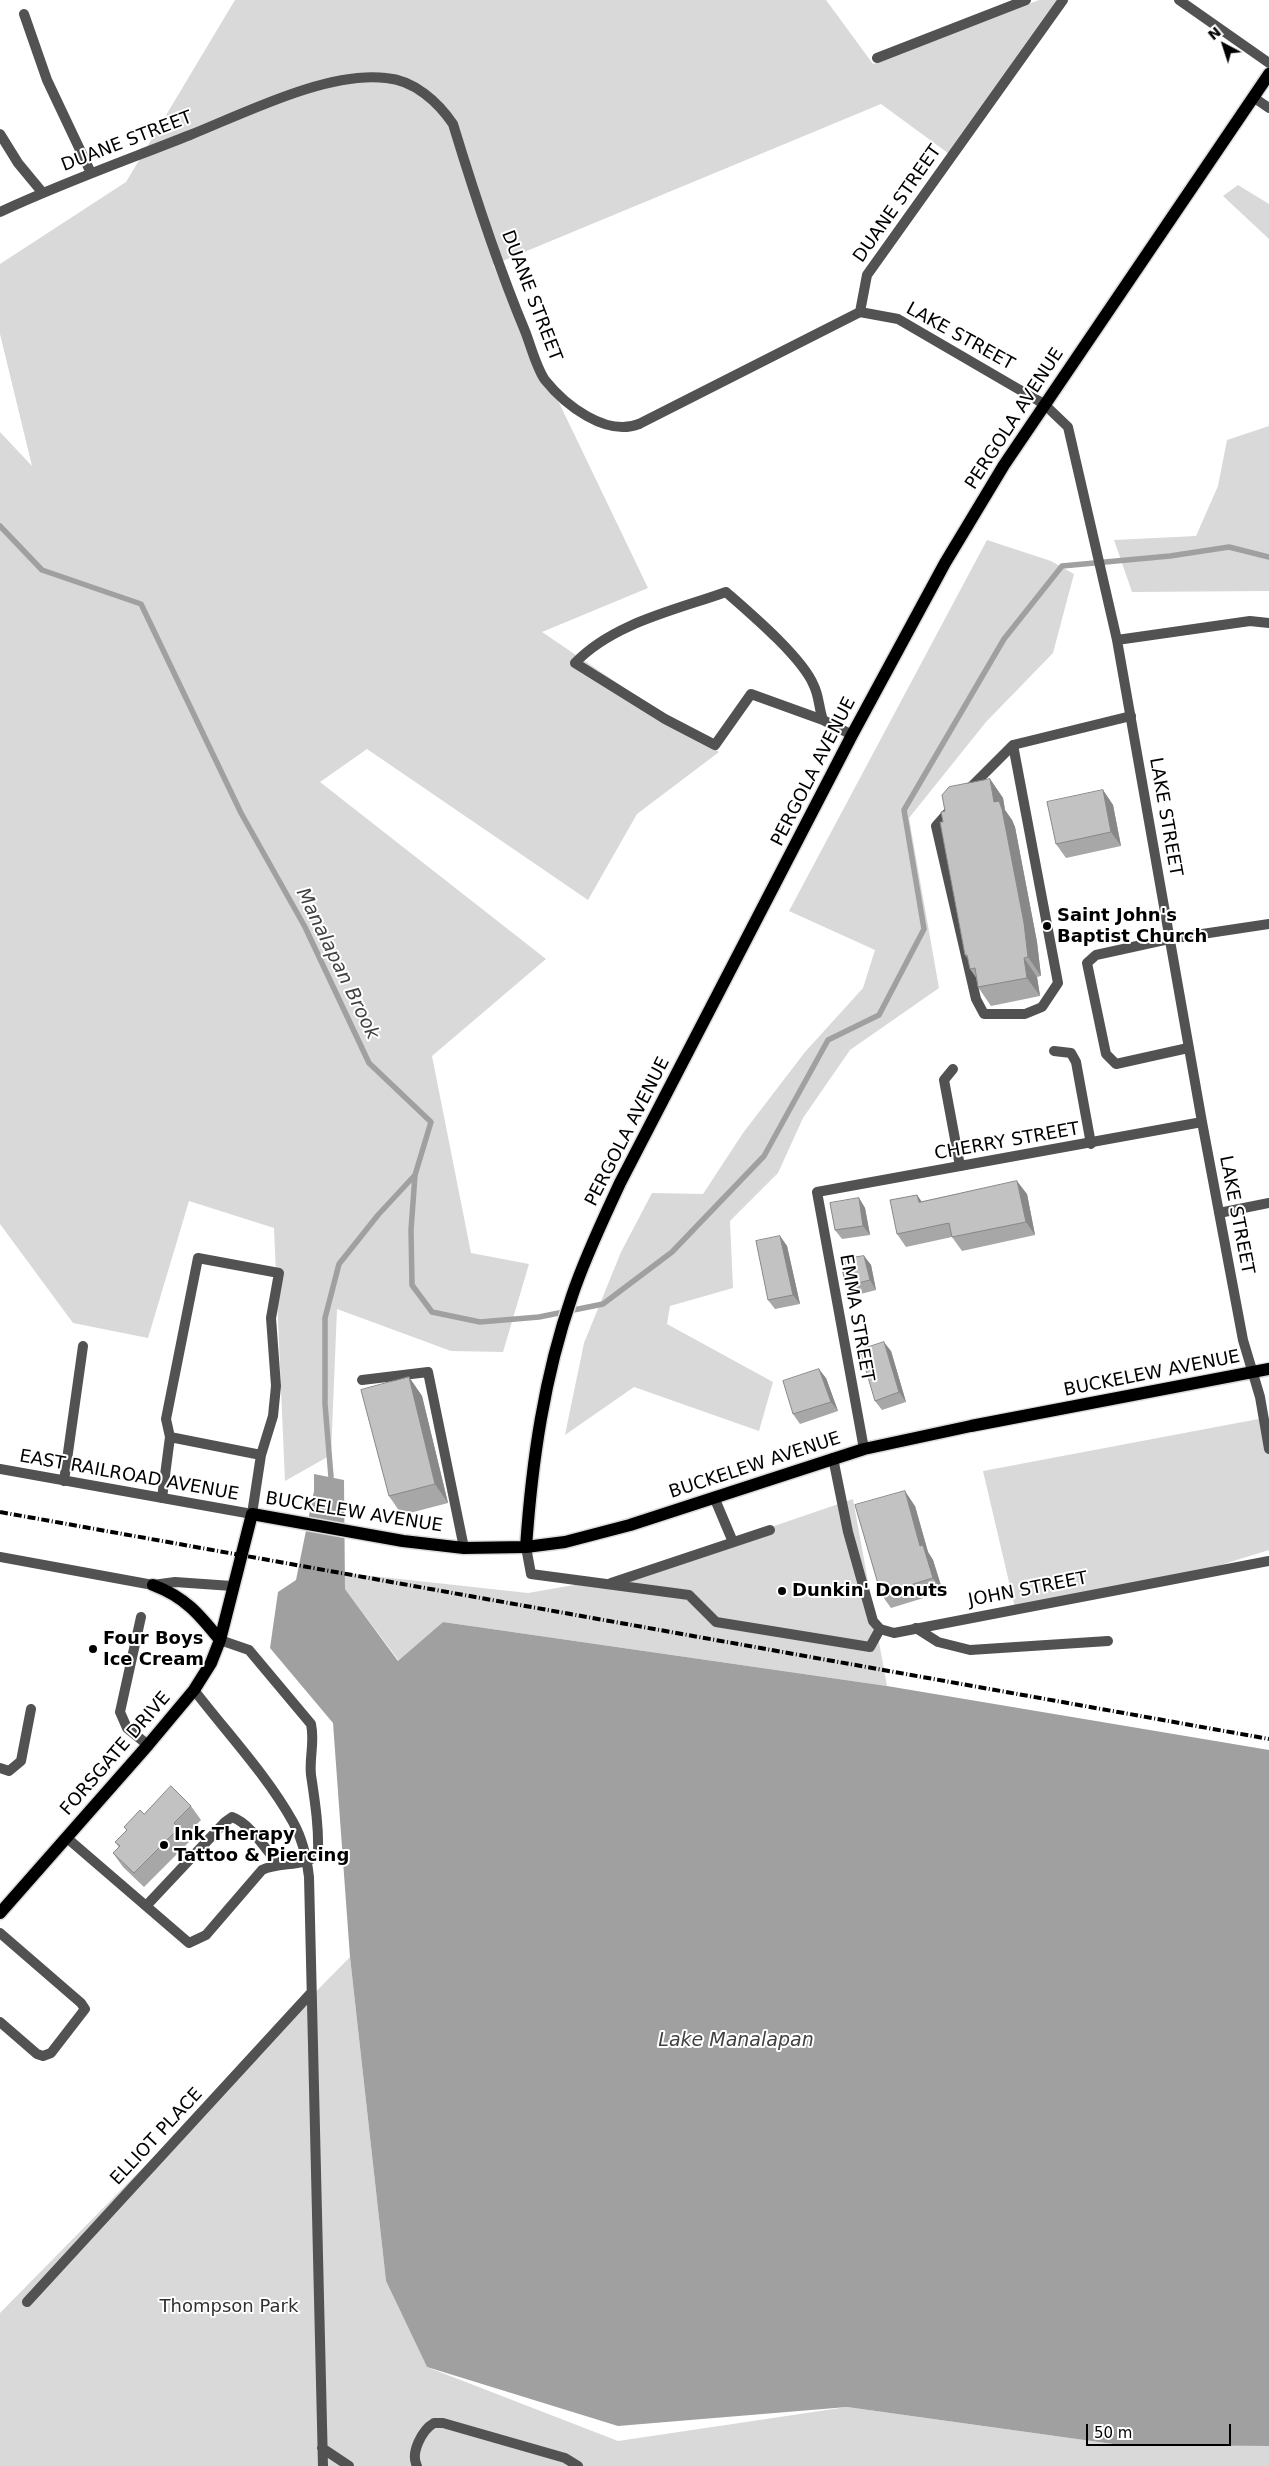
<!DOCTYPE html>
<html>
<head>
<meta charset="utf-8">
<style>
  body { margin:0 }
  #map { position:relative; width:1269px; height:2466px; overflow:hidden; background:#fff; font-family:"DejaVu Sans",sans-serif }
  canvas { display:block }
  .north { position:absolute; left:1199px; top:20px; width:50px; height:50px; -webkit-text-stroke:4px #fff; paint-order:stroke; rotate:320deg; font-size:14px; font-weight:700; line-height:20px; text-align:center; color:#000 }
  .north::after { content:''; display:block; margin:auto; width:18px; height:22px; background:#000; clip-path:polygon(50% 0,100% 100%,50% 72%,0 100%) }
  .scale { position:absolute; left:1086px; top:2424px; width:145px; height:22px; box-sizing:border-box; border:2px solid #000; border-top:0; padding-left:6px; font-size:15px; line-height:18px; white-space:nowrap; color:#000; -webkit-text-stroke:4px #fff; paint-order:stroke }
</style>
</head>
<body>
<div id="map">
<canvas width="1269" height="2466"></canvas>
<div class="north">N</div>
<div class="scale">50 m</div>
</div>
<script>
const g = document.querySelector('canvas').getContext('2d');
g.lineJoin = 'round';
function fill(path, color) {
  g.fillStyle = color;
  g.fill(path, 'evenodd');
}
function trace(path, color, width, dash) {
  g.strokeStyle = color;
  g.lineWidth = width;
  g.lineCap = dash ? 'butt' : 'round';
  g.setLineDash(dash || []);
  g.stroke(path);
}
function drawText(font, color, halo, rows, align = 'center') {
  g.font = font + ' "DejaVu Sans",sans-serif';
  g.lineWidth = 4;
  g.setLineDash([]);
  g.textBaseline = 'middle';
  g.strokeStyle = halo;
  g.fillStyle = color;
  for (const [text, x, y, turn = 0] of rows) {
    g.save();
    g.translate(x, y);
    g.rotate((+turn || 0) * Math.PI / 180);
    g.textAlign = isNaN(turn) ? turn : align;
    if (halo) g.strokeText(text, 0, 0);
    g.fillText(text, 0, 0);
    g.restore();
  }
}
fill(new Path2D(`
  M 235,0 L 826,0 L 873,64 L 1039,0 L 1067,0 L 952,156 L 881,104 L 493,265 L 648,588 L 542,632 L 719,752 L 637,814 L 588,900 L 367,749 L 320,782 L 546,959 L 432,1056 L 471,1253 L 529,1264 L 503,1352 L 451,1351 L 337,1309 L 331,1455 L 285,1481 L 274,1228 L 189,1201 L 148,1338 L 73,1323 L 0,1224 L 0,432 L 32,466 L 0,334 L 0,264 L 126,182 Z
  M 1238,185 L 1269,204 L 1269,239 L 1223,196 Z
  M 1269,426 L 1269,591 L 1132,592 L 1114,540 L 1196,536 L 1218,486 L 1227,440 Z
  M 987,540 L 1051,561 L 1074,574 L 1053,653 L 986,722 L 909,818 L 939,988 L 850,1050 L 803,1118 L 778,1173 L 730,1221 L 733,1288 L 670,1306 L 667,1324 L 773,1382 L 759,1431 L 634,1387 L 565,1435 L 584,1343 L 621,1252 L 652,1193 L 703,1194 L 743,1133 L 805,1052 L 863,988 L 875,950 L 789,911 Z
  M 1269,1417 L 1269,1550 L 1169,1581 L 1016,1612 L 983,1471 Z
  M 853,1499 L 887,1686 L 443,1622 L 399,1661 L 345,1589 L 345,1573 L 528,1593 L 631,1575 Z
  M 350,1957 L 386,2281 L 427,2367 L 618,2441 L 847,2407 L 1120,2445 L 1269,2446 L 1269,2466 L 0,2466 L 0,2313 Z`), '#d9d9d9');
fill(new Path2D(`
  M 314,1474 L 344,1480 L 345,1589 L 398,1661 L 443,1622 L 887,1686 L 1269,1750 L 1269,2446 L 1120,2445 L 847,2407 L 618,2426 L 427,2367 L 386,2281 L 350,1957 L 333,1723 L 270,1648 L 278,1592 L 296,1580 L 314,1491 Z`), '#a0a0a0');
trace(new Path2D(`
  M 0,526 L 42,570 L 141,604 L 241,813 L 305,927 L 369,1063 L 431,1122 L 415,1175 L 378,1215 L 339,1264 L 325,1318 L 325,1404 L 331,1477
  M 415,1175 L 411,1230 L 412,1285 L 432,1312 L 480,1322 L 539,1317 L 603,1304 L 672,1252 L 764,1156 L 828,1040 L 879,1015 L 924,929 L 904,810 L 1004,639 L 1062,566 L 1170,556 L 1229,547 L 1269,557`), '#a0a0a0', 5.5);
const primary = new Path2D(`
  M 526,1547 C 532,1461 544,1377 572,1296 C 585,1257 603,1220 620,1183 L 852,735 L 945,563 L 1004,465 L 1269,74
  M 153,1585 C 185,1597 199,1614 220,1640
  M 0,1913 L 148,1745 L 194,1690 L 211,1663 L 220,1640 L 252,1514 L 403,1541 L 464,1548 L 526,1547 L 565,1542 L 630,1525 L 864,1449 L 971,1426 L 1269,1369`);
trace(primary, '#dbdbdb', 15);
trace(new Path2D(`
  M 24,14 L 47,80 L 91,173
  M 0,134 L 18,163 L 42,192
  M 0,212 C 62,183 127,160 190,135 C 245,113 327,71 386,78 C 414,80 438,102 453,124 C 474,193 497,264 525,331 C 531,346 536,367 545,380 C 565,405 606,437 639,424
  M 823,720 C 819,709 819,696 814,686 C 803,658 750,613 726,592 C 676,610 613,623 575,663 L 665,719 L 715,745 L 751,694 L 823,720 L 852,735
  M 967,791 L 1013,745 L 1131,716
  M 951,809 L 936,826 L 976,999 L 984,1014 L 1025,1014 L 1042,1007 L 1058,983 L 1013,745
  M 1169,939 L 1096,955 L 1087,963 L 1106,1054 L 1116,1064 L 1188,1048
  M 1054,1051 L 1071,1053 L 1076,1062 L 1091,1144
  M 953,1069 L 944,1080 L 960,1166
  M 362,1380 L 428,1372 L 464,1548
  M 170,1437 L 166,1419 L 198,1258 L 279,1273 L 271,1318 L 276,1386 L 273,1416 L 261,1455 L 252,1514
  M 64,1481 L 83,1346
  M 714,1497 L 733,1542
  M 162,1498 L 170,1437 L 261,1455
  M 526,1547 L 531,1574 L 689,1595 L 716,1622 L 870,1647 L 880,1629
  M 611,1583 L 770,1530
  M 141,1617 L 120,1712 L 127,1728 L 148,1745
  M 916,1628 L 938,1642 L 970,1650 L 1108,1641
  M 0,1768 L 9,1771 L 21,1761 L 31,1709
  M 67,1838 L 189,1943 L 206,1935 L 262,1870 C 280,1861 304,1868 318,1854 C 319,1827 315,1802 311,1775 C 309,1758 315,1742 311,1724 L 249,1650 L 220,1640
  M 146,1906 L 225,1822 L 232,1817 C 250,1823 266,1850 278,1864
  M 0,1933 L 81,2003 L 85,2009 L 51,2053 L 43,2056 L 37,2054 L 0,2022
  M 417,2466 C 410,2453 422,2430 434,2423 L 443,2423 L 565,2458 L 578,2466`), '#525252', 10);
trace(new Path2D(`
  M 1179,0 L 1269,63
  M 877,58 L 1026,0
  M 1253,97 L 1269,108
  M 860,312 L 898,319 L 1044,404 L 1068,427 L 1117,640 L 1202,1122 L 1243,1340 L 1260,1397 L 1269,1449
  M 639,424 L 860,312 L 867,275 L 1063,0
  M 1117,640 L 1250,621 L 1269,623
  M 1169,939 L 1269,924
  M 1219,1213 L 1269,1203
  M 864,1449 L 817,1192 L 1202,1122
  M 833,1458 L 848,1532 L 873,1621 L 880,1629 L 894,1633 L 1269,1561
  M 0,1557 L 153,1585 L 175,1582 L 232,1586
  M 194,1690 C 227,1733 266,1774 293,1822 C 302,1838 307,1859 309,1877 L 323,2466
  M 27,2302 L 311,1993
  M 322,2448 L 349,2466`), '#525252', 10);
trace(new Path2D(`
  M 0,1469 L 252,1514`), '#525252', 10);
trace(primary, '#000', 12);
trace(new Path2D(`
  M 0,1512 L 1269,1739`), '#000', 4, [8, 2.5, 1, 2.5]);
fill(new Path2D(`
  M 990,779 L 1003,798 L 1005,810 L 1012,820 L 1015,827 L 1037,942 L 1041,976 L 1037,977 L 1040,996 L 991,1006 L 978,987 L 977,979 L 970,969 L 968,959 L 965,955 L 943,822 L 945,811 Z
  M 1103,790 L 1113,805 L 1121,846 L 1066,858 L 1056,844 Z
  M 1027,1194 L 1035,1235 L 962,1251 L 952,1237 L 906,1247 L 897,1234 L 917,1195 L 922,1202 Z
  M 859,1198 L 865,1208 L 870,1235 L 842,1239 L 835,1230 Z
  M 780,1236 L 787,1246 L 800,1304 L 775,1309 L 768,1300 Z
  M 864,1256 L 871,1265 L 876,1290 L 853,1296 L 846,1286 Z
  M 891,1351 L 906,1402 L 882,1410 L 875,1401 Z
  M 409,1377 L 422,1396 L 448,1503 L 402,1515 L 389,1496 Z
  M 826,1378 L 838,1411 L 800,1424 L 793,1414 Z
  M 915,1506 L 928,1552 L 933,1560 L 943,1592 L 891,1608 L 881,1594 Z
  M 191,1806 L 201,1820 L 185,1836 L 189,1842 L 144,1887 L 123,1867 L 113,1853 L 119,1847 L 115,1842 L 127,1831 L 124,1827 L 144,1814 Z`), '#a7a7a7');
fill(new Path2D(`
  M 990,779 L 1003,798 L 1005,810 L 1012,820 L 1015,827 L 1037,942 L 1041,976 L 1028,957 L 994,802 Z
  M 1103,790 L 1113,805 L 1121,846 L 1111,832 Z
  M 1024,958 L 1037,977 L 1040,996 L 1027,978 Z
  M 1017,1181 L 1027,1194 L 1035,1235 L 1026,1222 Z
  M 917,1195 L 926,1208 L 919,1202 Z
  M 859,1198 L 865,1208 L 870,1235 L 863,1226 Z
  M 780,1236 L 787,1246 L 800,1304 L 793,1295 Z
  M 864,1256 L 871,1265 L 876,1290 L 870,1280 Z
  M 884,1342 L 891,1351 L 906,1402 L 899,1392 Z
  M 819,1369 L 826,1378 L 838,1411 L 831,1402 Z
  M 409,1377 L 422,1396 L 448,1503 L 435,1484 Z
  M 905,1491 L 915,1506 L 928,1552 L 933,1560 L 943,1592 L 933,1578 L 920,1546 Z`), '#888');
const building = new Path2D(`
  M 990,779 L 994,802 L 999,801 L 1002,809 L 1024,923 L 1028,957 L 1024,958 L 1027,978 L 978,987 L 975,968 L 970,969 L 967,955 L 965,955 L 940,822 L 943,822 L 941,812 L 945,811 L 942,795 L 949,787 Z
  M 1103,790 L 1111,832 L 1056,844 L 1047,802 Z
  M 1017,1181 L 1026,1222 L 952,1237 L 949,1223 L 897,1234 L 890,1200 L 917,1195 L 919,1202 Z
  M 859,1198 L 863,1226 L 835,1230 L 830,1203 Z
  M 780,1236 L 793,1295 L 768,1300 L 756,1241 Z
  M 864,1256 L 870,1280 L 846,1286 L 840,1260 Z
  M 884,1342 L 899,1392 L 875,1401 L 860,1350 Z
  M 819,1369 L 831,1402 L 793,1414 L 783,1381 Z
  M 409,1377 L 435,1484 L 389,1496 L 361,1390 Z
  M 905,1491 L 920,1546 L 923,1545 L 933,1578 L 881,1594 L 855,1505 Z
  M 171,1786 L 191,1806 L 174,1823 L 179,1828 L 134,1873 L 113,1853 L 120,1846 L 115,1842 L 127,1830 L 124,1827 L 140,1810 L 144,1814 Z`);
fill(building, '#c2c2c2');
trace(building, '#888', 1);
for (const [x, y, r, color] of [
  [1047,926,5,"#000"],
  [782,1591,5,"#000"],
  [93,1649,5,"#000"],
  [164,1845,5,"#000"]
]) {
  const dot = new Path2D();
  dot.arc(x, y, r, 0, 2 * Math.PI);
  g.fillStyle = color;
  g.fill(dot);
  trace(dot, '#fff', 2);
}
drawText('18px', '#000', '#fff', [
  ["DUANE STREET",127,142,-21],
  ["DUANE STREET",898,204,-55],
  ["DUANE STREET",531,296,69],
  ["LAKE STREET",960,337,29],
  ["PERGOLA AVENUE",1015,419,-57],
  ["PERGOLA AVENUE",814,772,-63],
  ["LAKE STREET",1165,817,80],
  ["PERGOLA AVENUE",628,1132,-63],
  ["CHERRY STREET",1007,1142,-10],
  ["LAKE STREET",1236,1215,79],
  ["EMMA STREET",856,1318,80],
  ["BUCKELEW AVENUE",1152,1374,-11],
  ["BUCKELEW AVENUE",755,1466,-18],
  ["EAST RAILROAD AVENUE",129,1476,10],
  ["BUCKELEW AVENUE",354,1513,9],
  ["JOHN STREET",1028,1590,-11],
  ["FORSGATE DRIVE",116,1754,-49],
  ["ELLIOT PLACE",157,2137,-47]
]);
drawText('bold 18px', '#000', '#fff', [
  ["Saint John's",1057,916],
  ["Baptist Church",1057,937],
  ["Dunkin' Donuts",792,1591],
  ["Four Boys",103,1639],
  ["Ice Cream",103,1660],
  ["Ink Therapy",174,1835],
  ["Tattoo & Piercing",174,1856]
], 'left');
drawText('18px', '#303030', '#fff', [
  ["Thompson Park",229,2307]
]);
drawText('italic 19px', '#414141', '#fff', [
  ["Manalapan Brook",337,964,64],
  ["Lake Manalapan",736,2041]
]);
</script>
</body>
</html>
